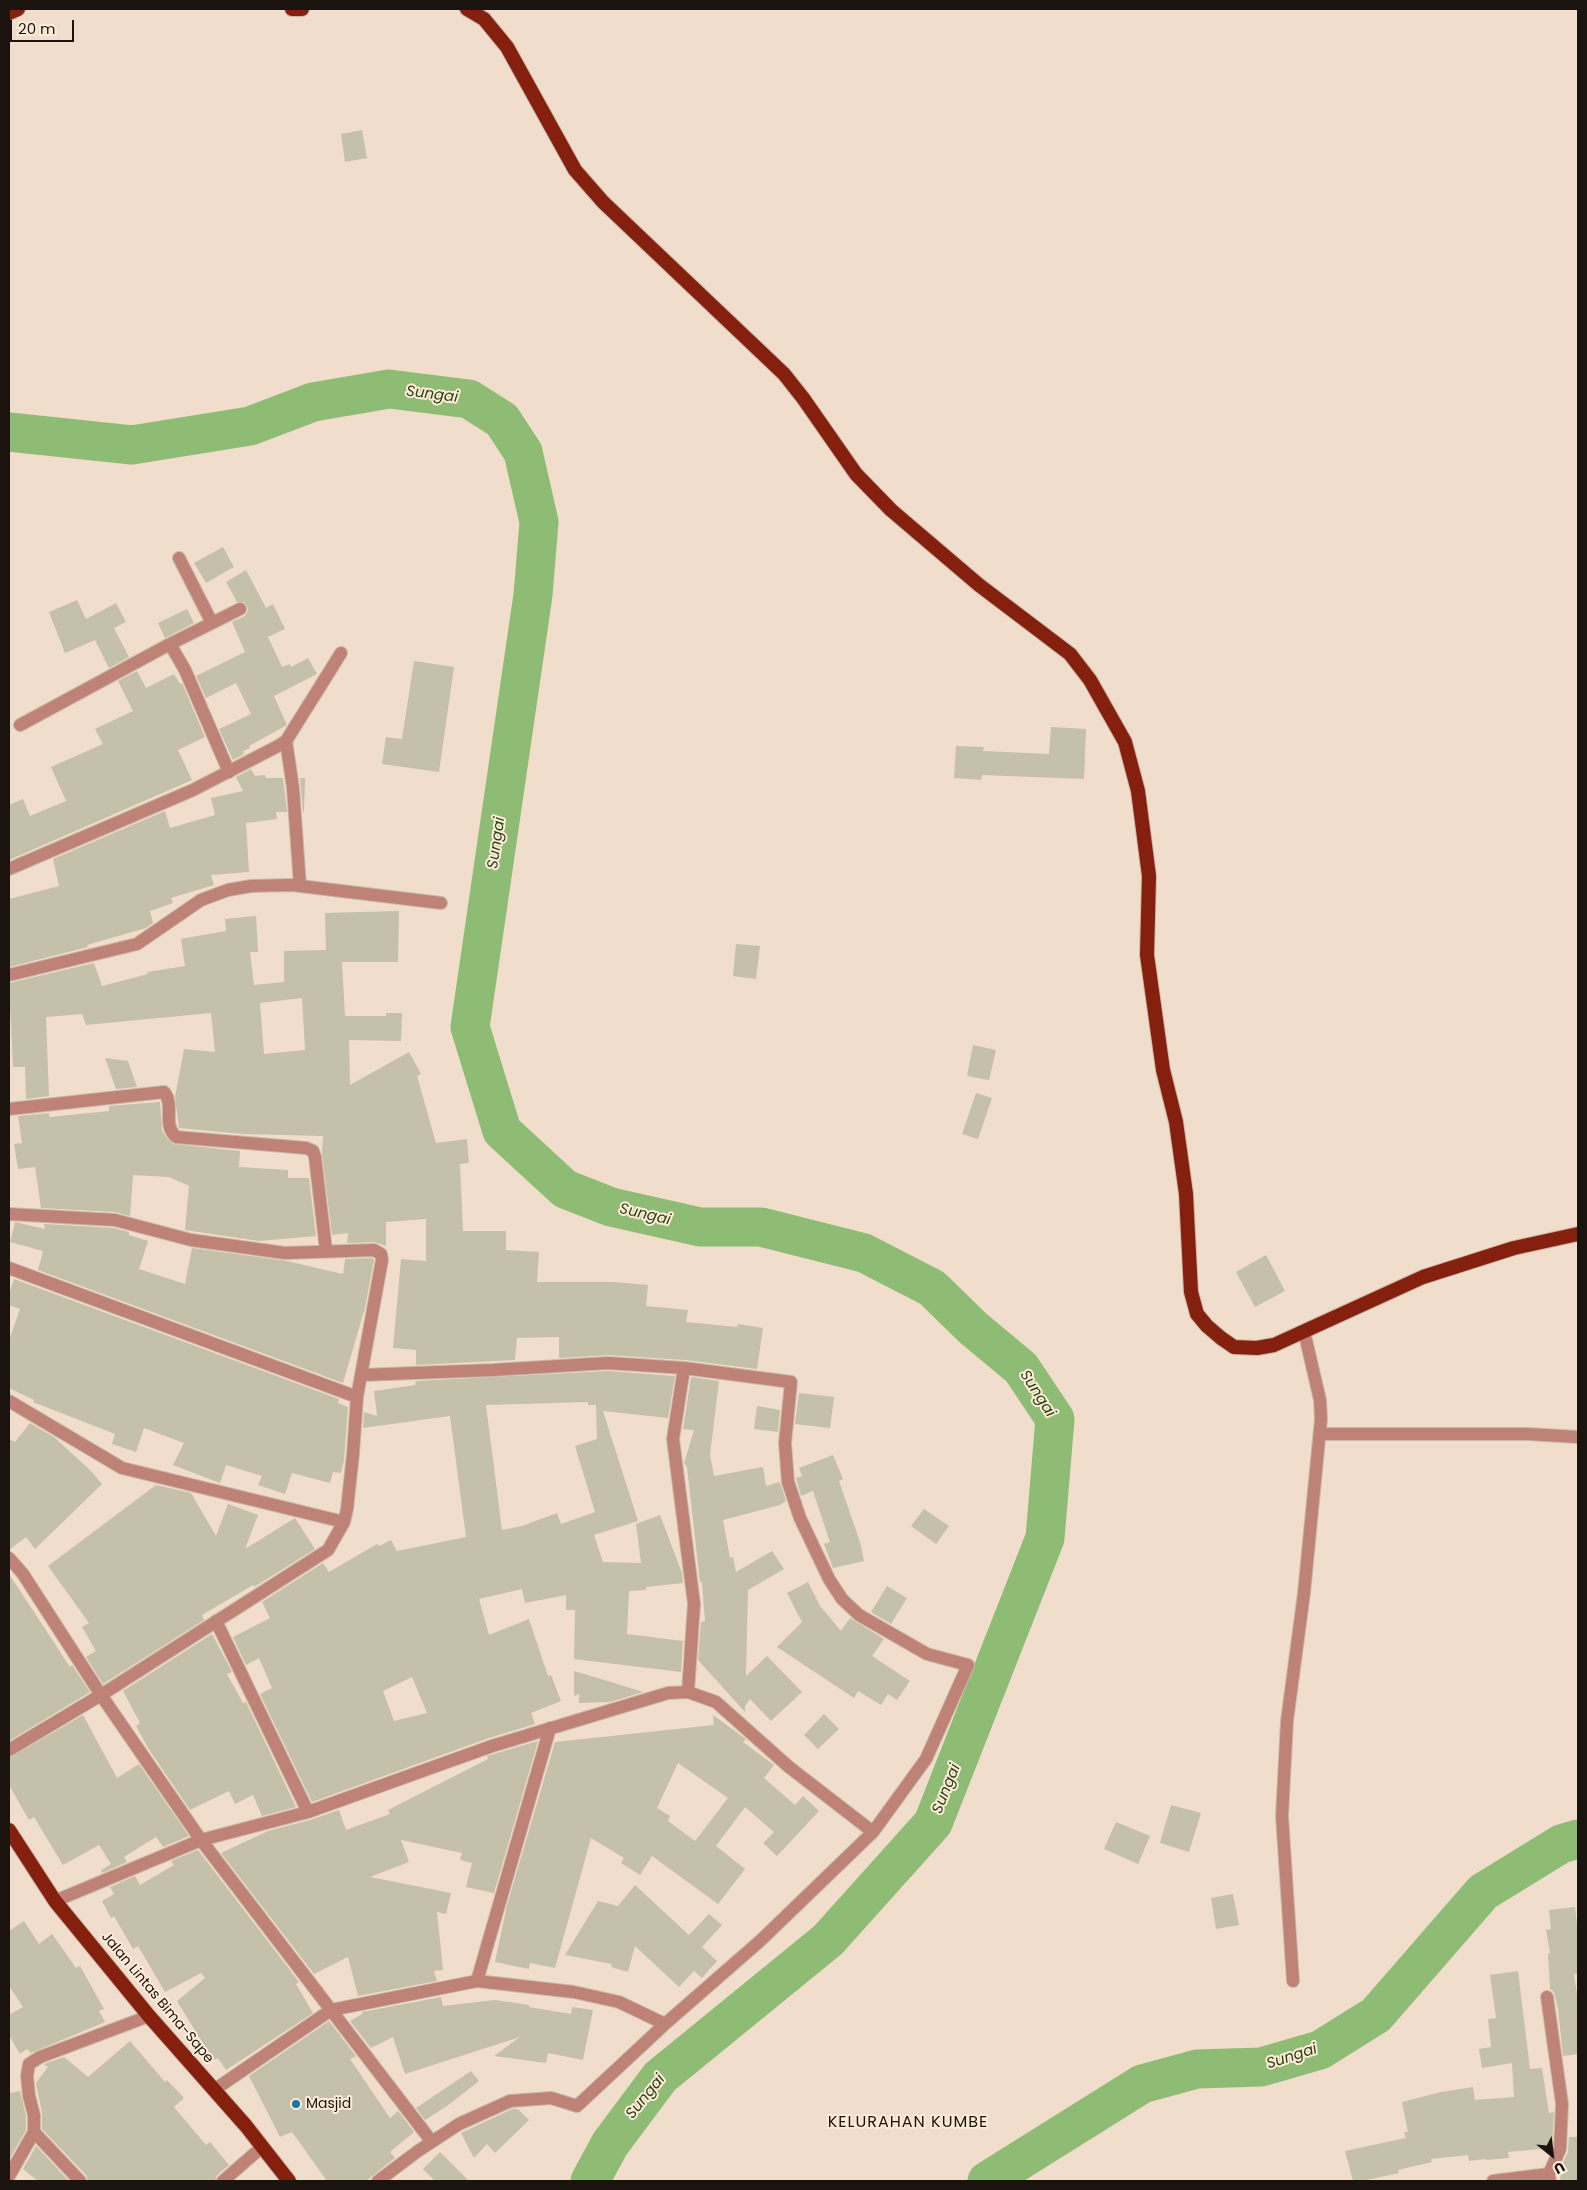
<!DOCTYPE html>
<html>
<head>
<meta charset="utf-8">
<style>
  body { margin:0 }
  #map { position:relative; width:1587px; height:2190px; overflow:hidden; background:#f1ddcb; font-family:Poppins,sans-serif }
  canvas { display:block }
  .frame { position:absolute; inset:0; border:10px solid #1b140e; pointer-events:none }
  .north { position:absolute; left:1527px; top:2130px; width:50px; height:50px; -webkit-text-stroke:4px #feebd8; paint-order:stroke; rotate:151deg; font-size:14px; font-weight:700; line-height:20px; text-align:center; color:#1b140e }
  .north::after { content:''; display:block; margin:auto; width:18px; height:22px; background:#1b140e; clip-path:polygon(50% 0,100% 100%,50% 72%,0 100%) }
  .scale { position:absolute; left:10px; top:20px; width:64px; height:22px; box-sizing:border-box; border:2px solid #1b140e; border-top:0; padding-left:6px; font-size:15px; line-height:18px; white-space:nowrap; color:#1b140e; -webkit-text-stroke:4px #feebd8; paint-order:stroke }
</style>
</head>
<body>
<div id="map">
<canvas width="1587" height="2190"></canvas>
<div class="frame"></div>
<div class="north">U</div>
<div class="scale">20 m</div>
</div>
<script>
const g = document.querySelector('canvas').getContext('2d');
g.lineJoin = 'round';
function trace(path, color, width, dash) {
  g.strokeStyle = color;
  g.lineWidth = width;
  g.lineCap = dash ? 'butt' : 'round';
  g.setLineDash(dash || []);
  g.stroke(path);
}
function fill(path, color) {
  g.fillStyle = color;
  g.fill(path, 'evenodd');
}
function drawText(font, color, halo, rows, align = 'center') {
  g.font = font + ' Poppins,sans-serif';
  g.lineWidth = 4;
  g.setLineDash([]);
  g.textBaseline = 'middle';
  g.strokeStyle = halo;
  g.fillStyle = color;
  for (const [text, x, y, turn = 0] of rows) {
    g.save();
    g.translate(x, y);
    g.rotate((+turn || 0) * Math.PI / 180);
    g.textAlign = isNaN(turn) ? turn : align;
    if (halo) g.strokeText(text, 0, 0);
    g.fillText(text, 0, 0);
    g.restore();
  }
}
trace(new Path2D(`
  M 9,432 L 132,445 L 250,426 L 313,402 L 389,389 L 469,399 L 502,420 L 523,452 L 539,522 L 533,595 L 470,1027 L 502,1131 L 565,1189 L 611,1207 L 700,1227 L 761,1227 L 864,1253 L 932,1288 L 973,1328 L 1021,1368 L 1055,1419 L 1045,1538 L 933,1823 L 828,1940 L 660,2077 L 610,2144 L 590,2181
  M 987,2181 L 1142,2084 L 1197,2069 L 1261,2067 L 1320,2050 L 1376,2015 L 1483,1892 L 1561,1844 L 1578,1839`), '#8ebc75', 39);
fill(new Path2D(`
  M 362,130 L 367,158 L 345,162 L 341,134 Z
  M 223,547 L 234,567 L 206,583 L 194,563 Z
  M 246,570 L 266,608 L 273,604 L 285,629 L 268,637 L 282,667 L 290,664 L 291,667 L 308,658 L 317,674 L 274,696 L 287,725 L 249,746 L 250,748 L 243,751 L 244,754 L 233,760 L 219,729 L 251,714 L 236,683 L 206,698 L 196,676 L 245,652 L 232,622 L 245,616 L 248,610 L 247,606 L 244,602 L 237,602 L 226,582 Z
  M 77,600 L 86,619 L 116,603 L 126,622 L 114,628 L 129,657 L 109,668 L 95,640 L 65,653 L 49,612 Z
  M 187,609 L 194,623 L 165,638 L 158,623 Z
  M 414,661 L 454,667 L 439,772 L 382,764 L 386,737 L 402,739 Z
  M 137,671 L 146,688 L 174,674 L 180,684 L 182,683 L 205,737 L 178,750 L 192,780 L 9,860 L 9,805 L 23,799 L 30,816 L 66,801 L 51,767 L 103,744 L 95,729 L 133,711 L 118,681 Z
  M 1051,727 L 1086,729 L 1084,779 L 982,775 L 981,780 L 954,778 L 956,746 L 984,747 L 983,751 L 1049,754 Z
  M 251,769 L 255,776 L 265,775 L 266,778 L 283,778 L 287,812 L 276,812 L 277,819 L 246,823 L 249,872 L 211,875 L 214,885 L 171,898 L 173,903 L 150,911 L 153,923 L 146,928 L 87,945 L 88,947 L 9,967 L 9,899 L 59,886 L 53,859 L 165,811 L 170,828 L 215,815 L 211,798 L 243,791 L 236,777 Z
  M 300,778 L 305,778 L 304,812 L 303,812 Z
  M 399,911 L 398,962 L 342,962 L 345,1016 L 386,1016 L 386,1013 L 402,1013 L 401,1041 L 349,1040 L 350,1085 L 409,1052 L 421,1074 L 417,1076 L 436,1143 L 467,1139 L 469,1163 L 460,1164 L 463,1231 L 506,1231 L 506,1250 L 539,1252 L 537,1282 L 614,1282 L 648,1285 L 646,1306 L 688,1310 L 686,1322 L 737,1327 L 738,1324 L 763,1328 L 757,1369 L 685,1360 L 609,1355 L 559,1358 L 559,1337 L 517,1338 L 515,1360 L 416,1365 L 416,1350 L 393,1348 L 401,1259 L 426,1261 L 426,1219 L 386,1222 L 386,1246 L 374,1242 L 347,1243 L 348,1233 L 332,1235 L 322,1154 L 323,1136 L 242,1134 L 179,1128 L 175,1097 L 184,1049 L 215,1052 L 211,1013 L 86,1025 L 82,1014 L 46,1017 L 49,1096 L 26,1099 L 25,1067 L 13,1067 L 9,983 L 94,963 L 102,986 L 148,974 L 147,972 L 185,966 L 181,939 L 226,931 L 225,919 L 256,916 L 258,952 L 250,952 L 254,985 L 284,982 L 284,951 L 326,950 L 325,913 ZM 302,998 L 305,1050 L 264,1054 L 260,1003 Z
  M 736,944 L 760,946 L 756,979 L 733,976 Z
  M 973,1045 L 996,1050 L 989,1080 L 967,1076 Z
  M 105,1058 L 128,1061 L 137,1087 L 116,1089 Z
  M 976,1093 L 992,1098 L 978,1139 L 962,1134 Z
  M 160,1102 L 162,1130 L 166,1137 L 173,1144 L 240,1151 L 239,1167 L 288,1170 L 288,1178 L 309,1178 L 316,1236 L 259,1241 L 185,1230 L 189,1186 L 169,1177 L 133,1175 L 130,1216 L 115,1212 L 41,1208 L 35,1167 L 18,1169 L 14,1144 L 22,1143 L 18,1116 L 49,1113 L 49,1117 L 109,1111 L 109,1106 Z
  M 15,1222 L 45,1229 L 44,1224 L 114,1228 L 129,1232 L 129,1235 L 148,1241 L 139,1269 L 185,1284 L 192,1248 L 287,1261 L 343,1274 L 345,1259 L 372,1258 L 374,1260 L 364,1313 L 364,1311 L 343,1383 L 38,1270 L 43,1251 L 10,1242 Z
  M 1266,1255 L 1285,1291 L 1255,1307 L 1236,1272 Z
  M 14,1279 L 339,1399 L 338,1403 L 348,1407 L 344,1461 L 341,1473 L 333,1472 L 330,1483 L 292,1473 L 285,1494 L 258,1485 L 262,1476 L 226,1465 L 220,1483 L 173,1465 L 184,1443 L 144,1428 L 136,1452 L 112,1444 L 115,1434 L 33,1402 L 34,1400 L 9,1388 L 9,1340 L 20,1309 L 9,1305 L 9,1295 Z
  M 608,1371 L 675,1376 L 668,1418 L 603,1411 L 638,1521 L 594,1535 L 603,1562 L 641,1563 L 636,1524 L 660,1515 L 682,1573 L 683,1583 L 646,1587 L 646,1590 L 629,1591 L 627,1634 L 683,1641 L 681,1672 L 574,1659 L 575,1610 L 566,1610 L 566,1595 L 525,1603 L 522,1589 L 479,1599 L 489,1635 L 529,1619 L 548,1676 L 551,1675 L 561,1701 L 531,1713 L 535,1724 L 489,1738 L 312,1802 L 260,1694 L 272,1688 L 259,1658 L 246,1665 L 233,1637 L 270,1618 L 262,1602 L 323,1563 L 329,1572 L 377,1544 L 379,1546 L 391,1540 L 397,1551 L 466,1537 L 450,1416 L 363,1428 L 364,1412 L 377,1416 L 374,1391 L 415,1385 L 416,1381 ZM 588,1402 L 588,1405 L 596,1405 L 597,1439 L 575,1446 L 595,1512 L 561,1524 L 557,1513 L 522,1526 L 502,1530 L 486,1405 ZM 412,1677 L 427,1713 L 394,1721 L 383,1691 Z
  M 691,1377 L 719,1381 L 710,1455 L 714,1476 L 763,1467 L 766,1486 L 780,1482 L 786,1501 L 780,1505 L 723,1520 L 730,1558 L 733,1557 L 736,1572 L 772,1551 L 784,1569 L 748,1590 L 746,1676 L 767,1656 L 802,1692 L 771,1721 L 750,1699 L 745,1706 L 745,1712 L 698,1660 L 701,1622 L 705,1621 L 702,1582 L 700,1582 L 687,1467 L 684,1463 L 694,1430 L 683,1429 Z
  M 799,1393 L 834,1397 L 830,1428 L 795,1424 Z
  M 757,1406 L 780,1410 L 778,1432 L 754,1429 Z
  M 30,1423 L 54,1437 L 91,1471 L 102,1484 L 35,1549 L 26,1537 L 9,1550 L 9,1439 L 15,1442 Z
  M 833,1455 L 843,1479 L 839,1481 L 860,1542 L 864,1561 L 833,1568 L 824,1544 L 830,1542 L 813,1491 L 801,1496 L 796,1478 L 802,1476 L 799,1468 Z
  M 156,1485 L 191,1493 L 216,1536 L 228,1504 L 258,1515 L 245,1549 L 295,1518 L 315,1549 L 254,1587 L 253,1585 L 202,1615 L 204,1620 L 103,1684 L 86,1657 L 96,1651 L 82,1627 L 89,1623 L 48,1566 Z
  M 924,1509 L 949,1526 L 936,1544 L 911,1526 Z
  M 9,1574 L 70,1667 L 72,1665 L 90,1692 L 9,1741 Z
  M 808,1582 L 820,1606 L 841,1631 L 850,1618 L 884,1639 L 872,1656 L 910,1681 L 897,1700 L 888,1694 L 881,1705 L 858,1691 L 854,1698 L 777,1647 L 802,1622 L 787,1593 Z
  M 887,1586 L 907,1598 L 891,1624 L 871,1612 Z
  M 212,1634 L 232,1672 L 227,1674 L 243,1703 L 246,1702 L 296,1807 L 262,1816 L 253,1795 L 235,1804 L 229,1791 L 190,1810 L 148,1748 L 136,1726 L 140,1723 L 123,1691 Z
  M 574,1671 L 611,1682 L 643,1692 L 610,1702 L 579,1703 L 579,1694 L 574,1696 Z
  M 824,1714 L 839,1729 L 818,1749 L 804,1735 Z
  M 83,1715 L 117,1778 L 139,1764 L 189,1836 L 163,1847 L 156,1837 L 124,1857 L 127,1862 L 102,1873 L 101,1870 L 111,1864 L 99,1845 L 63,1865 L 34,1817 L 29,1820 L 9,1785 L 9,1758 Z
  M 713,1715 L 743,1737 L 746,1739 L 743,1742 L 774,1765 L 764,1778 L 795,1805 L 803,1796 L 819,1811 L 777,1856 L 763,1843 L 774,1832 L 745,1807 L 716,1846 L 745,1869 L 718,1904 L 652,1856 L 640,1875 L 621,1863 L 624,1858 L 591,1838 L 555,1968 L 530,1963 L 529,1969 L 495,1962 L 507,1905 L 555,1742 L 714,1725 ZM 678,1763 L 728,1798 L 695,1841 L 668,1821 L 670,1816 L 657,1808 Z
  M 538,1741 L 494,1893 L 466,1887 L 472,1863 L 460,1860 L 462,1853 L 401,1840 L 409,1862 L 370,1877 L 451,1893 L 446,1914 L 437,1912 L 443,1970 L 434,1971 L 437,1981 L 358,1996 L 348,1957 L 314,1974 L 221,1853 L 268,1831 L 310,1820 L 339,1810 L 346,1830 L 390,1814 L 388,1810 L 488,1759 L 487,1756 Z
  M 1171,1805 L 1201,1813 L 1189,1852 L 1160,1843 Z
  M 1116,1822 L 1150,1836 L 1138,1864 L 1104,1849 Z
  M 198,1850 L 299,1982 L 296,1984 L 313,2013 L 226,2070 L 218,2058 L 213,2060 L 177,2001 L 205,1978 L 201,1973 L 165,1992 L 138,1946 L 133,1949 L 114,1916 L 111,1918 L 102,1901 L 114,1894 L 110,1887 L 135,1876 L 140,1885 L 174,1865 L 171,1861 Z
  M 635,1885 L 689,1935 L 709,1914 L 722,1925 L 702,1947 L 717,1961 L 702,1978 L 694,1971 L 679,1987 L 635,1946 L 628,1972 L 611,1967 L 612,1964 L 565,1955 L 598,1901 L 618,1906 Z
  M 1233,1894 L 1239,1925 L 1216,1929 L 1211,1898 Z
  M 1575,1907 L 1577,1925 L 1578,1925 L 1578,1974 L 1574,1974 L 1578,2001 L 1578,2054 L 1563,2056 L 1558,2009 L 1554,1992 L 1550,1989 L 1548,1954 L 1550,1953 L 1546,1930 L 1551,1929 L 1549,1910 Z
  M 24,1921 L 39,1944 L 52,1934 L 76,1968 L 80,1966 L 104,2009 L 99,2011 L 105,2022 L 31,2053 L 27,2049 L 20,2054 L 9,2035 L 9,2015 L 23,2007 L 9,1986 L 9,1931 Z
  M 1518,1971 L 1530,2069 L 1542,2068 L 1549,2113 L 1554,2112 L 1552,2148 L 1508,2152 L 1509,2158 L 1486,2160 L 1486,2159 L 1469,2161 L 1468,2155 L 1431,2159 L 1432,2162 L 1398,2170 L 1399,2173 L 1362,2181 L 1353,2181 L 1345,2151 L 1406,2138 L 1404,2132 L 1408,2132 L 1402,2102 L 1441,2092 L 1473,2087 L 1475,2100 L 1514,2097 L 1512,2063 L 1482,2068 L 1479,2049 L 1491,2047 L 1488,2019 L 1496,2018 L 1490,1975 Z
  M 441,1997 L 443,2006 L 495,2000 L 529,2005 L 529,2007 L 571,2014 L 572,2007 L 593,2010 L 583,2060 L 548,2053 L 546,2063 L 494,2056 L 520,2037 L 405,2074 L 393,2037 L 371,2048 L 350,2021 L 362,2014 L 362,2012 Z
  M 329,2021 L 356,2056 L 350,2059 L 390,2118 L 398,2111 L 414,2132 L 390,2152 L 395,2158 L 366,2181 L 327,2181 L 292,2132 L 280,2137 L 249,2076 Z
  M 130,2041 L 165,2082 L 167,2080 L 184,2098 L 174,2107 L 206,2145 L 210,2142 L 229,2165 L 217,2175 L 215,2181 L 88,2181 L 86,2175 L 42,2129 L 42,2113 L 36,2083 L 48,2067 L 44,2064 L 64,2057 L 88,2077 Z
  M 471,2071 L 479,2081 L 447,2106 L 425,2120 L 416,2108 Z
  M 20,2091 L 26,2116 L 26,2130 L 10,2158 L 9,2093 Z
  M 512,2109 L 518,2109 L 529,2120 L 495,2153 L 487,2144 L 474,2158 L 461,2133 Z
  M 1569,2137 L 1578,2137 L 1578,2181 L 1560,2181 L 1561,2167 L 1568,2152 Z
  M 36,2146 L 69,2181 L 38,2181 L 23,2169 Z
  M 440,2152 L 469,2181 L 435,2181 L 423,2169 Z`), '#c4c0a9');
const minor = new Path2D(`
  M 179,558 L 212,623
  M 170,644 L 240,609
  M 20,725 L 170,644 L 185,670 L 229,772
  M 286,741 L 293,788 L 300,886
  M 9,869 L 193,790 L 278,746 L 286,741 L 341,653
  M 9,975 L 137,944 L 201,900 L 228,890 L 251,886 L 292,885 L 441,903
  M 9,1109 L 164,1092 C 175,1105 162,1125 176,1137 L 306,1148 L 313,1151 L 315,1157 L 326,1250
  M 9,1214 L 115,1220 L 191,1240 L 285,1253 L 374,1250 L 381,1254 L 382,1260 L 357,1397 L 353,1454 L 347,1509 L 344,1522 L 328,1550 L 101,1695 L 9,1750
  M 9,1268 L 357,1397
  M 684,1368 L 673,1439 L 694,1604 L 688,1692
  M 362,1375 L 493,1370 L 608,1363 L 684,1368 L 791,1382 L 785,1443 L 788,1482 L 800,1518 L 829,1579 L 842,1599 L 859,1615 L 927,1654 L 968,1665 L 926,1759 L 873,1832 L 760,1941 L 665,2024 L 577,2106 L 551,2098 L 510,2101 L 459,2124 L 418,2151 L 378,2181
  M 9,1401 L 122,1468 L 344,1522
  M 1320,1434 L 1528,1434 L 1578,1437
  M 9,1558 L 23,1574 L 101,1695 L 201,1840 L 432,2142
  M 216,1621 L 308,1812
  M 55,1901 L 201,1840 L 308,1812 L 492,1746 L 668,1693 L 688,1692 L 716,1702 L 789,1767 L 873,1832
  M 477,1981 L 550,1728
  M 1293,1981 L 1282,1816 L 1287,1721 L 1304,1593 L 1321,1419 L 1320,1400 L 1304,1331
  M 1547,1997 L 1562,2104 L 1560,2149 L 1549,2174 L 1550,2181
  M 214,2090 L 331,2010 L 477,1981 L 574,1992 L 619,2002 L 665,2024
  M 34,2132 L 80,2181
  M 9,2176 L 34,2132 L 34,2115 L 29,2096 L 27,2076 L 29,2064 L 40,2057 L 149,2016
  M 223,2181 L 262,2147
  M 1493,2181 L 1549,2174`);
const trunk = new Path2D(`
  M 292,9 L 302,9
  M 467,9 L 484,19 L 507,47 L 575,170 L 603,202 L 784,374 L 803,398 L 856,474 L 891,510 L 979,585 L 1070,654 L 1090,680 L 1125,742 L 1138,791 L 1149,876 L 1147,955 L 1163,1070 L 1176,1122 L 1186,1194 L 1191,1292 L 1197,1314 L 1207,1326 L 1221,1338 L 1234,1347 L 1257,1348 L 1274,1345 L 1423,1277 L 1514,1248 L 1578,1234
  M 9,13 L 18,9
  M 9,1830 L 55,1901 L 149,2016 L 246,2126 L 289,2181`);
trace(minor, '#cab9a9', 14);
trace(trunk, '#cab9a9', 16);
trace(minor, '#be8376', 12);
trace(trunk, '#85200e', 14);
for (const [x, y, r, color] of [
  [296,2104,5,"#1b74a3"]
]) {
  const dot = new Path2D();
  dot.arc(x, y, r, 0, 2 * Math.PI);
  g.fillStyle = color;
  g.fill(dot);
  trace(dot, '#feebd8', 2);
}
drawText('14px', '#1b140e', '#feebd8', [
  ["Jalan Lintas Bima-Sape",157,1998,50]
]);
drawText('14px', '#1b140e', '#feebd8', [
  ["Masjid",306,2104]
], 'left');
drawText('italic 15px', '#254211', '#feebd8', [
  ["Sungai",432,395,7],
  ["Sungai",497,843,-82],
  ["Sungai",645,1215,13],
  ["Sungai",1037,1394,57],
  ["Sungai",947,1789,-68],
  ["Sungai",1292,2057,-18],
  ["Sungai",646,2097,-51]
]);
g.letterSpacing = '1px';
drawText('16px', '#1b140e', '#feebd8', [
  ["KELURAHAN KUMBE",908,2123]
]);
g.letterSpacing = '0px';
</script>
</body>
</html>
